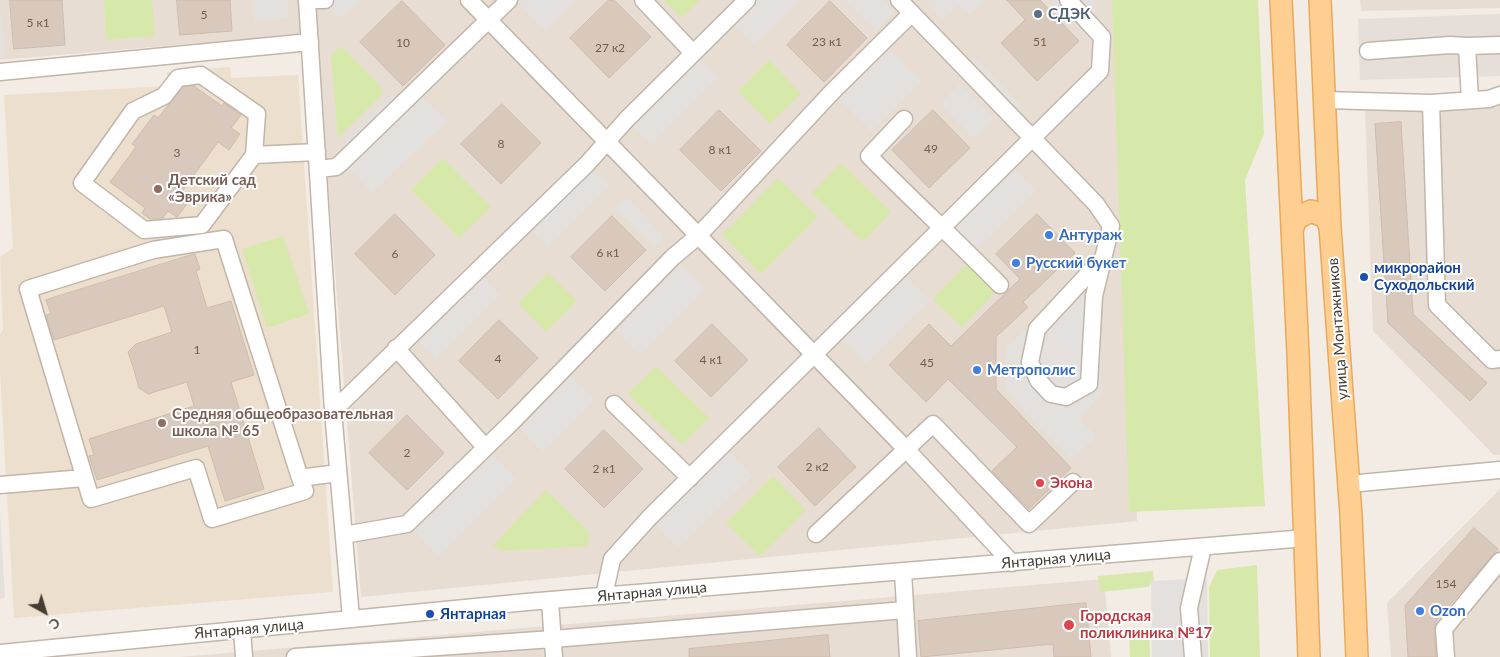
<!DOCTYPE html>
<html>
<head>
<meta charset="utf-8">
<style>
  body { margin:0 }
  #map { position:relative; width:1500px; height:657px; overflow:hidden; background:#f3ece4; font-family:Lato,sans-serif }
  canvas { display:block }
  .north { position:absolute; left:20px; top:587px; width:50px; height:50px; -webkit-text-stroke:4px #fff; paint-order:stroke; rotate:141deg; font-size:14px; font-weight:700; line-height:20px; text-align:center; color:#453c34 }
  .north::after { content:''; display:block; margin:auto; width:18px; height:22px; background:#453c34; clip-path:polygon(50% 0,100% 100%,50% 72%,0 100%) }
</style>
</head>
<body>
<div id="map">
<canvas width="1500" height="657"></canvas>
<div class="north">С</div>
</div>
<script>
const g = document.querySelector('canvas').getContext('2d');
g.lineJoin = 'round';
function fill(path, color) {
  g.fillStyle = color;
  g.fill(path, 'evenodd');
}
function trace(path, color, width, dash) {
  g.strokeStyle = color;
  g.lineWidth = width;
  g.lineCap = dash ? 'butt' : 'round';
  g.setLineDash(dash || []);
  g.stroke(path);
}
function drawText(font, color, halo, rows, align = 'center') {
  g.font = font + ' Lato,sans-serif';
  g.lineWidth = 4;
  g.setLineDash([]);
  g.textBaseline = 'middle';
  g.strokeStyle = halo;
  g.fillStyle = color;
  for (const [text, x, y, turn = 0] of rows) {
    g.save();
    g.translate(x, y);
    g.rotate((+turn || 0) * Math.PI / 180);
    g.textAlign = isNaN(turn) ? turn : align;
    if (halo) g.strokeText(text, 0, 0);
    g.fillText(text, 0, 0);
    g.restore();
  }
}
fill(new Path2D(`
  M 0,0 L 1113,0 L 1137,521 L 361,597 L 316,33 L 0,60 Z
  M 1360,0 L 1500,0 L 1500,8 L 1361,11 Z
  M 1500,101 L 1500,455 L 1494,455 L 1373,331 L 1365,108 Z
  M 1500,489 L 1500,657 L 1391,657 L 1387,603 Z
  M 1104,579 L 1111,657 L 180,657 Z`), '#e7ddd2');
fill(new Path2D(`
  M 1500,14 L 1500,76 L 1360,80 L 1358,19 Z`), '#e5ded9');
fill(new Path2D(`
  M 230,67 L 231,78 L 298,75 L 333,592 L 14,618 L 0,371 L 0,334 L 3,330 L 0,257 L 13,248 L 4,95 L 167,86 L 167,72 Z`), '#eddfcd');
fill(new Path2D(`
  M 104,0 L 152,0 L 155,36 L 106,40 Z
  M 664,0 L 700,0 L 681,18 Z
  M 1112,0 L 1258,0 L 1264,134 L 1245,180 L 1265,506 L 1129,512 Z
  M 341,46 L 381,86 L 382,95 L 338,138 L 331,56 Z
  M 769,60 L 801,94 L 770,124 L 738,91 Z
  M 443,158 L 491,207 L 459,238 L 411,190 Z
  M 841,163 L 891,212 L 863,242 L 812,193 Z
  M 778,178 L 818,217 L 761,274 L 722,235 Z
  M 283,236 L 309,314 L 267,328 L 242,249 Z
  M 968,263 L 997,291 L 962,327 L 933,299 Z
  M 548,273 L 577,301 L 546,332 L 518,303 Z
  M 656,366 L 709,418 L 682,445 L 628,394 Z
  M 773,476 L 806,510 L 760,556 L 726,523 Z
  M 546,490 L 589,532 L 588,546 L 503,551 L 493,545 Z
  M 1257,565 L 1260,657 L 1210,657 L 1209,587 L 1217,570 Z
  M 1153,571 L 1154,580 L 1148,587 L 1100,592 L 1098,576 Z
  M 1129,630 L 1149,630 L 1150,657 L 1130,657 Z`), '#d7e9aa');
fill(new Path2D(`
  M 0,0 L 5,57 L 0,58 Z
  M 252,0 L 288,0 L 289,18 L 254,21 Z
  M 332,0 L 360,0 L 341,19 L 332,12 Z
  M 521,0 L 576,0 L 545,31 L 518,3 Z
  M 747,0 L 799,0 L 754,45 L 727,19 Z
  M 844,0 L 882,0 L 895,12 L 876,31 Z
  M 933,0 L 983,0 L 984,1 L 969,15 L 959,5 L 943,20 L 928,5 Z
  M 1050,0 L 1095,0 L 1098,49 Z
  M 882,43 L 921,82 L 871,132 L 832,92 Z
  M 693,53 L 718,78 L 651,145 L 626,120 Z
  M 975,57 L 1021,104 L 1016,114 L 964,60 Z
  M 959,84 L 993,118 L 973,138 L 940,104 Z
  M 392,94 L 409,111 L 423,97 L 448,121 L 372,193 L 338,157 L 346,150 L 346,138 Z
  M 1008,163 L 1036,191 L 971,255 L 943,228 Z
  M 587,164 L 609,186 L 548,247 L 525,224 Z
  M 627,197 L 665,237 L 656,247 L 615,209 Z
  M 673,257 L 705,289 L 640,355 L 608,323 Z
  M 1102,259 L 1101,394 L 1080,419 L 1097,437 L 1071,460 L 1006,391 L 1006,348 Z
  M 476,269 L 500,294 L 437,359 L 411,334 Z
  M 899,270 L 930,301 L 866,364 L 836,333 Z
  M 564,369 L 595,399 L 543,452 L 512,422 Z
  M 723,445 L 753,476 L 678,548 L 649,518 Z
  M 485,447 L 517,479 L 439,557 L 407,524 Z
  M 0,513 L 5,597 L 0,599 Z
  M 1207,578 L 1208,657 L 1152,657 L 1151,581 Z`), '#e3e0dd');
const building = new Path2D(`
  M 10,0 L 62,0 L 65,45 L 14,49 Z
  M 177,0 L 230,0 L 232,31 L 180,35 Z
  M 609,0 L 614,0 L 651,37 L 609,78 L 570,38 Z
  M 1007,0 L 1040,0 L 1079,41 L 1037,81 L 1001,43 L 1025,20 Z
  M 402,1 L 445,45 L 403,86 L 360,42 Z
  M 830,1 L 867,38 L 824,82 L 787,45 Z
  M 194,86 L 222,106 L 224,103 L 241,115 L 231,128 L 240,134 L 229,150 L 218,142 L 178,197 L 187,204 L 177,217 L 168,211 L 163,218 L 150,219 L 142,213 L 145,208 L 110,182 L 136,147 L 132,144 L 154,115 L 158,118 L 183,87 Z
  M 502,104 L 541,143 L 501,184 L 461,144 Z
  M 719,110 L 761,151 L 721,191 L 680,150 Z
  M 933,110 L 970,148 L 929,188 L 892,150 Z
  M 1401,122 L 1413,314 L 1487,383 L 1470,401 L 1388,323 L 1375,124 Z
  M 395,214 L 435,255 L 395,295 L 355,254 Z
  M 1037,214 L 1075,253 L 1023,302 L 1028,307 L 996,337 L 996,389 L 1071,468 L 1029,509 L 992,471 L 1017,447 L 948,379 L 926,402 L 889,365 L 929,324 L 951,346 L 1020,279 L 996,254 Z
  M 612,216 L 646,250 L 605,291 L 571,257 Z
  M 195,254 L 200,269 L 196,271 L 207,308 L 231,301 L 254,375 L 231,382 L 264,489 L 225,501 L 208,446 L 97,480 L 89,456 L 94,455 L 89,439 L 194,406 L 187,382 L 148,394 L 139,388 L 134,370 L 128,352 L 136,344 L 172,332 L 164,306 L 54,340 L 46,315 L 51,314 L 46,300 Z
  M 499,320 L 538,358 L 498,399 L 459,361 Z
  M 712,324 L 748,360 L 711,397 L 675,361 Z
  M 407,415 L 444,453 L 407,490 L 369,453 Z
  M 819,428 L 856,467 L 815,506 L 778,467 Z
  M 604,430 L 643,469 L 604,508 L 565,469 Z
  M 1474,528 L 1498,549 L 1436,621 L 1434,630 L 1436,657 L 1408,657 L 1405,606 Z
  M 1086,603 L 1091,657 L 1054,657 L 1053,644 L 921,657 L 918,621 Z
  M 828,635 L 830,657 L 689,657 L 689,649 Z`);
fill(building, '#d8c9bc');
trace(building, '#d0bcac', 1);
const minor = new Path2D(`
  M 307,0 L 333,411 L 351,618
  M 307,0 L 325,0
  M 469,0 L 906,449 L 1012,563
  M 643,0 L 693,53
  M 899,0 L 1096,204 L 1111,226 L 1094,296 L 1089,384 L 1066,397 L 1051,394 L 1038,380 L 1030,362 L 1037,329 L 1102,259
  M 1467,46 L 1500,45
  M 1368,51 L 1450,45 L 1467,46 L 1470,100
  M 0,72 L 310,42
  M 1500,95 L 1489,99 L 1431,103 L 1437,305 L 1492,360 L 1500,359
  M 1325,100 L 1431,103
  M 904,119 L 869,156 C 912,200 957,241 1000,285
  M 254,155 L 257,114 L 201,75 L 178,78 L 164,96 L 133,111 L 82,183 L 144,230 L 202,225 L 254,155 L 317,152
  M 318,169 L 336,167 L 341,163 L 509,0
  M 396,348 L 485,447
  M 614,404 L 690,478
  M 333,411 L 587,164 L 626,120 L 747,0
  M 300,478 L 224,239 L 153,250 L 28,289 L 91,499 L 196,468 L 212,519 L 305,491 L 300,478 L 338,473
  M 1349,484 L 1500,470
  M 0,485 L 84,478
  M 816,534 L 933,424 L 1029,524 L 1073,482
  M 344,535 L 407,524 L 512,422 L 673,257 L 698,236 L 832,92 L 912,13
  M 903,572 L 908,657
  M 604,596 L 612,559 L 649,518 L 1100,71 L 1102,37 L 1068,0
  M 550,601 L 554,657
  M 242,630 L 244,657
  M 0,653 L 527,602 L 1306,538
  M 295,657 L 553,639 L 905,610
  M 1193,657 L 1189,608 L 1203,547
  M 1446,657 L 1444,629 L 1500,561`);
const major = new Path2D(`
  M 1281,0 L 1298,353 L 1309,657
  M 1320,0 L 1330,227 L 1351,515 L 1357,657
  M 1292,230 L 1296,219 L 1311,211 L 1326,217 L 1330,227`);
trace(minor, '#c2b5a9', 19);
trace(major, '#e9a95c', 24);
trace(minor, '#fff', 16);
trace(major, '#ffcf91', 21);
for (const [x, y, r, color] of [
  [1038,14,5,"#5c6f8a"],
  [158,189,5,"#8d6e63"],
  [1049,235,5,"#3f7fe0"],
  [1016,263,5,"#3f7fe0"],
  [1364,277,5,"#1a4fb4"],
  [977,370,5,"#3f7fe0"],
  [162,423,5,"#8d6e63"],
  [1040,483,5,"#e0444e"],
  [1420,611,5,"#3f7fe0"],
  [430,614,5,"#1a4fb4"],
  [1069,625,6,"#e0444e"]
]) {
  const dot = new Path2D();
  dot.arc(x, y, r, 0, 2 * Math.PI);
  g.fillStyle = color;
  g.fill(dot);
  trace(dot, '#fff', 2);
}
drawText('12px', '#6a5f56', null, [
  ["5",204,15],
  ["5 к1",38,23],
  ["23 к1",827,42],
  ["51",1040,42],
  ["10",403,43],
  ["27 к2",610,48],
  ["8",501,144],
  ["49",931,149],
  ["8 к1",720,150],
  ["3",177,153],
  ["6 к1",608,253],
  ["6",395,254],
  ["1",197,350],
  ["4",498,359],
  ["4 к1",711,360],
  ["45",927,363],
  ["2",407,453],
  ["2 к2",817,467],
  ["2 к1",604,469],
  ["154",1446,584]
]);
drawText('bold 15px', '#4e5e75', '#fff', [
  ["СДЭК",1048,14]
], 'left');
drawText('bold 15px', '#785e54', '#fff', [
  ["Детский сад",168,180],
  ["«Эврика»",168,197],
  ["Средняя общеобразовательная",172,414],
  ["школа № 65",172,431]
], 'left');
drawText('bold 15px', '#366cbe', '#fff', [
  ["Антураж",1059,235],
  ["Русский букет",1026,263],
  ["Метрополис",987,370],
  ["Ozon",1430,611]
], 'left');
drawText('bold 15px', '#164399', '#fff', [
  ["микрорайон",1374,268],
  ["Суходольский",1374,285],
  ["Янтарная",440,614]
], 'left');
drawText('15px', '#453c34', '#fff', [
  ["улица Монтажников",1338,329,-94],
  ["Янтарная улица",1056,559,-5],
  ["Янтарная улица",652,592,-5],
  ["Янтарная улица",249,629,-5]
]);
drawText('bold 15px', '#be3a42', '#fff', [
  ["Экона",1050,483],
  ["Городская",1080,616],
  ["поликлиника №17",1080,633]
], 'left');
</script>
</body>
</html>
